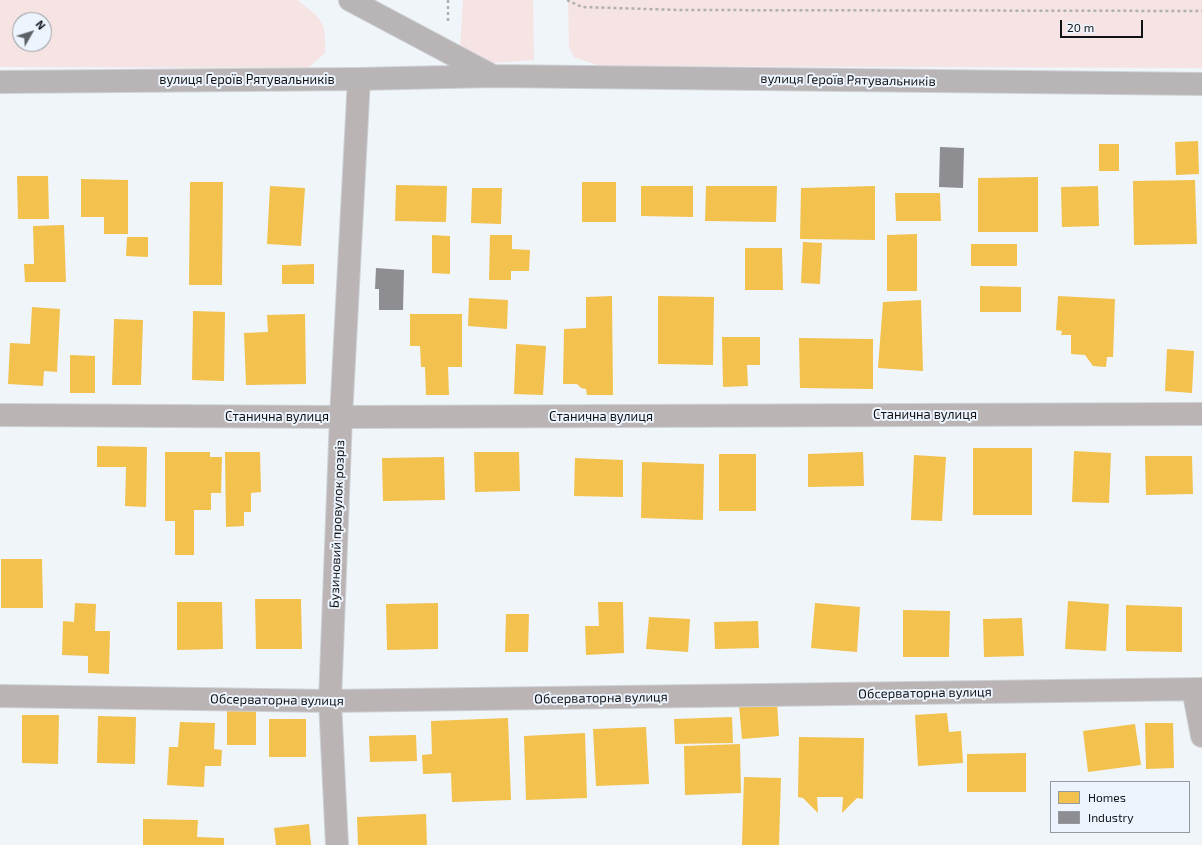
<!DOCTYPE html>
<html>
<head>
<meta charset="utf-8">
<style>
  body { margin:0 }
  #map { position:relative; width:1202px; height:845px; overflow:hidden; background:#f0f5fa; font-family:"Exo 2",sans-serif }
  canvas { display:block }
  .legend { position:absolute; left:1050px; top:781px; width:140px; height:52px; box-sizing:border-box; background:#edf4fd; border:1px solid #959aa1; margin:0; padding:5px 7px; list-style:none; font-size:12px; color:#101316 }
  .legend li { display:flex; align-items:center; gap:8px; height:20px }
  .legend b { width:20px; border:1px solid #959aa1 }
  .north { position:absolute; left:12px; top:12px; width:40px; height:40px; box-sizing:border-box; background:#edf4fd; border:1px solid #959aa1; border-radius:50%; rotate:51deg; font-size:11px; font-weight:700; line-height:16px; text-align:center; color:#101316 }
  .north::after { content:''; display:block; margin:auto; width:14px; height:18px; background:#5e6266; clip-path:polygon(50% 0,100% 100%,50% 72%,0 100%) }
  .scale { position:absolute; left:1060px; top:20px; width:83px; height:18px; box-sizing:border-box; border:2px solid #101316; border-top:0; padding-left:5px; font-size:12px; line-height:14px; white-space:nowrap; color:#101316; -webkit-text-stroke:3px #edf4fd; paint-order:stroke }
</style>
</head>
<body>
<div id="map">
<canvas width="1202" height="845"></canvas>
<ul class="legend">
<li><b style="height:11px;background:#f2c14e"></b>Homes</li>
<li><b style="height:11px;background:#8d8d92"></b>Industry</li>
</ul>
<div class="north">N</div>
<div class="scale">20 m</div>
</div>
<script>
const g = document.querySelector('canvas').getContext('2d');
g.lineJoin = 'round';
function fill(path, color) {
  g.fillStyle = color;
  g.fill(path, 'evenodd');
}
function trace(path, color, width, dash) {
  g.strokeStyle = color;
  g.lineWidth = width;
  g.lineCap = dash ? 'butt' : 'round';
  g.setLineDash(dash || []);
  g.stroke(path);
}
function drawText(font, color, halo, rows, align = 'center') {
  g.font = font + ' "Exo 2",sans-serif';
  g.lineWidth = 4;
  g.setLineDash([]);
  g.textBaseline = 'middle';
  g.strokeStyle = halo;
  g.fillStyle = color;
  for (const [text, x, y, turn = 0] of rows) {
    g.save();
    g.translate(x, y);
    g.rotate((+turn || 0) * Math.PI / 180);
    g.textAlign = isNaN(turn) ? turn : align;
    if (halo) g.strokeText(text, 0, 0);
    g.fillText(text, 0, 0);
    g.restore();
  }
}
fill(new Path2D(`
  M 0,0 L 297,0 C 322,19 326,20 325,53 L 308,68 L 0,67 ZM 20,20 L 44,20 L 44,44 L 20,44 Z
  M 463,0 L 533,0 L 534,60 L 493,63 L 460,47 Z
  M 568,0 L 1202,0 L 1202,68 L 599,66 L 574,57 L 569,47 Z`), '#f6e3e3');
fill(new Path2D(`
  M 1198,141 L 1199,174 L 1176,175 L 1175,142 Z
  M 1099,144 L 1119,144 L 1119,171 L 1099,171 Z
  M 17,176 L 48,176 L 49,219 L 18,219 Z
  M 1038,177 L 1038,232 L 978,232 L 978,178 Z
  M 81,179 L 128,180 L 128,234 L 104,234 L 104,217 L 81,217 Z
  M 1195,180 L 1197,244 L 1134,245 L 1133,181 Z
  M 190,182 L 223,182 L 222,285 L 189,285 Z
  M 582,182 L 616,182 L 616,222 L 582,222 Z
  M 396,185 L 447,186 L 446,222 L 395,221 Z
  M 270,186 L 305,188 L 301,246 L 267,244 Z
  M 641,186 L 693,186 L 693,217 L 641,216 Z
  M 706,186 L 777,186 L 776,222 L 705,221 Z
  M 875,186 L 875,240 L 800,239 L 801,188 Z
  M 1098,186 L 1099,226 L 1062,227 L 1061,187 Z
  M 472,188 L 502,188 L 501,224 L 471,223 Z
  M 895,193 L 940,193 L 941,221 L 896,221 Z
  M 64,225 L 66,282 L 25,282 L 24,264 L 34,264 L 33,226 Z
  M 917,234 L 917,291 L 887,291 L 887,235 Z
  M 432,235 L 450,236 L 450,274 L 432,273 Z
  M 490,235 L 512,235 L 512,249 L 530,250 L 529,271 L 511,271 L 511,280 L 489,280 Z
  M 127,237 L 148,237 L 148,257 L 126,256 Z
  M 803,242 L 822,243 L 820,284 L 801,283 Z
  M 971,244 L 1017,244 L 1017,266 L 971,266 Z
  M 745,248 L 782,248 L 783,290 L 745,290 Z
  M 314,264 L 314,284 L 282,284 L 282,265 Z
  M 980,286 L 1021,287 L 1021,312 L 980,312 Z
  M 612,296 L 613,395 L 587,395 L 586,389 L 581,388 L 577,384 L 563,384 L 564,329 L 586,328 L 586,297 Z
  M 658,296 L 714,297 L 713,365 L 658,364 Z
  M 1058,296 L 1115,299 L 1113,357 L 1107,357 L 1106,367 L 1093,366 L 1085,355 L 1071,354 L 1071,335 L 1061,335 L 1062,331 L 1056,330 Z
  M 469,298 L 508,300 L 507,329 L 468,326 Z
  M 921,300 L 923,371 L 878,368 L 883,302 Z
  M 32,307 L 60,309 L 57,372 L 44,371 L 43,386 L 8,384 L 10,343 L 30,344 Z
  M 193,311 L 225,312 L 224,381 L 192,380 Z
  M 305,314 L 306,384 L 246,385 L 244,333 L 268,332 L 267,315 Z
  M 410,314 L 462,314 L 462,367 L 448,367 L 449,395 L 426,395 L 425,367 L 421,367 L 420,346 L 410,346 Z
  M 114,319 L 143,320 L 141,385 L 112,385 Z
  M 722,337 L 760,337 L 760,365 L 747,365 L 748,386 L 723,387 Z
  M 799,338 L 873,339 L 873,389 L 800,388 Z
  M 516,344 L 546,346 L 543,395 L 514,394 Z
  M 1167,349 L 1194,351 L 1192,393 L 1165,391 Z
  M 70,355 L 95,356 L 95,393 L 70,393 Z
  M 97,446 L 147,447 L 146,507 L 125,506 L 126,467 L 97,467 Z
  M 973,448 L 1032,448 L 1032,515 L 973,515 Z
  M 1074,451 L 1111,453 L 1109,503 L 1072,502 Z
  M 165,452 L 210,452 L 210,457 L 222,457 L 221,493 L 211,493 L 211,510 L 194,510 L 194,555 L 175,555 L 175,521 L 165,521 Z
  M 225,452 L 260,452 L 261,492 L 251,493 L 251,512 L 244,512 L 244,526 L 226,527 Z
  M 474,452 L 519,452 L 520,491 L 475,492 Z
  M 863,452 L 864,486 L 808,487 L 808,454 Z
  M 719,454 L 756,454 L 756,511 L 719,511 Z
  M 914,455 L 946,457 L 942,521 L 911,520 Z
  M 1145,456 L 1192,456 L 1193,494 L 1146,495 Z
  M 444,457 L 445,500 L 383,501 L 382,458 Z
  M 575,458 L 623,460 L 623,497 L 574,496 Z
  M 642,462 L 704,464 L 703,520 L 641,518 Z
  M 1,559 L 42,559 L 43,608 L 1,608 Z
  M 255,599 L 301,599 L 302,649 L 256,649 Z
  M 1068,601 L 1109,604 L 1106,651 L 1065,649 Z
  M 177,602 L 222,602 L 223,649 L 177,650 Z
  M 598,602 L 623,602 L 624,653 L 586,655 L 585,626 L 599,626 Z
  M 75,603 L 96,604 L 95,631 L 110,631 L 109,674 L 88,673 L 88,656 L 62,655 L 63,621 L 74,622 Z
  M 438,603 L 438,649 L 387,650 L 386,604 Z
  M 815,603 L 860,607 L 857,652 L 811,648 Z
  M 1126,605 L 1182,607 L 1182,652 L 1126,651 Z
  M 903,610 L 950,611 L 949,657 L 903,657 Z
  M 506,614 L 529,614 L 528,652 L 505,652 Z
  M 649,617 L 690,619 L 688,652 L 646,649 Z
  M 1022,618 L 1024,656 L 984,657 L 983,619 Z
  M 758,621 L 759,648 L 715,649 L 714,622 Z
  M 777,702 L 779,736 L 742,739 L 739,705 Z
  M 227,709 L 256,710 L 256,745 L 227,745 Z
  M 947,713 L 949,732 L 961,731 L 963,763 L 918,766 L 915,715 Z
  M 22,715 L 59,715 L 58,764 L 22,763 Z
  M 98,716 L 136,717 L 135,764 L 97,763 Z
  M 732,717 L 733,743 L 675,744 L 674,719 Z
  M 508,718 L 511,800 L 452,802 L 451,773 L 423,774 L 422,755 L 432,754 L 431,721 Z
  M 269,719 L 306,719 L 306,757 L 269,757 Z
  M 180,722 L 215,723 L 214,749 L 222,750 L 221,766 L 205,766 L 204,787 L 167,785 L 169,747 L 178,747 Z
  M 1145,723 L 1173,723 L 1174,768 L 1146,769 Z
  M 1135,724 L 1141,765 L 1088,772 L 1083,731 Z
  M 646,727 L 649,784 L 596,786 L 593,729 Z
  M 585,733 L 587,798 L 526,800 L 524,736 Z
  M 416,735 L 417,761 L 370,762 L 369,736 Z
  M 799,737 L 864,738 L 863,799 L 857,798 L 842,813 L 843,797 L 817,797 L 818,813 L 803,798 L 798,797 Z
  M 740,744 L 741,793 L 685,795 L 684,746 Z
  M 1026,753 L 1026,792 L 967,792 L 967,754 Z
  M 744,777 L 781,778 L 779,845 L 742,845 Z
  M 426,814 L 427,845 L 358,845 L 357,817 Z
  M 143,819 L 198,820 L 197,837 L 224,838 L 224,845 L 143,845 Z
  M 309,824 L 311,845 L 276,845 L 274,828 Z`), '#f2c14e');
fill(new Path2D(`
  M 940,147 L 964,148 L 963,188 L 939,187 Z
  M 376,268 L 404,270 L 403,310 L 379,310 L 379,289 L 375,289 Z`), '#8d8d92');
const minor = new Path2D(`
  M 0,415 L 341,417 L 1202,414
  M 1193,689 L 1202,736
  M 0,696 L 330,701 L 1202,689
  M 337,845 L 330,701 L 341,417 L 359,79`);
const secondary = new Path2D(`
  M 350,0 L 493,76
  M 0,82 L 359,79 L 494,76 L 1202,84`);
trace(minor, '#cdd1d5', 24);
trace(secondary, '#cdd1d5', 24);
trace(new Path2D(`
  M 448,0 L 448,24
  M 567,0 L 582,7 L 680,10 L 1202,11`), '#b2afb0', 2.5, [3, 3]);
trace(minor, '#bab4b5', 22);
trace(secondary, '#b9b4b5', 22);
drawText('13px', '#101316', '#edf4fd', [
  ["вулиця Героїв Рятувальників",247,80],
  ["вулиця Героїв Рятувальників",848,80,1],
  ["Станична вулиця",925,415],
  ["Станична вулиця",277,417],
  ["Станична вулиця",601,417],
  ["Бузиновий провулок розріз",337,524,-88],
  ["Обсерваторна вулиця",925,693,-1],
  ["Обсерваторна вулиця",601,698,-1],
  ["Обсерваторна вулиця",277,700,1]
]);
</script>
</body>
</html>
